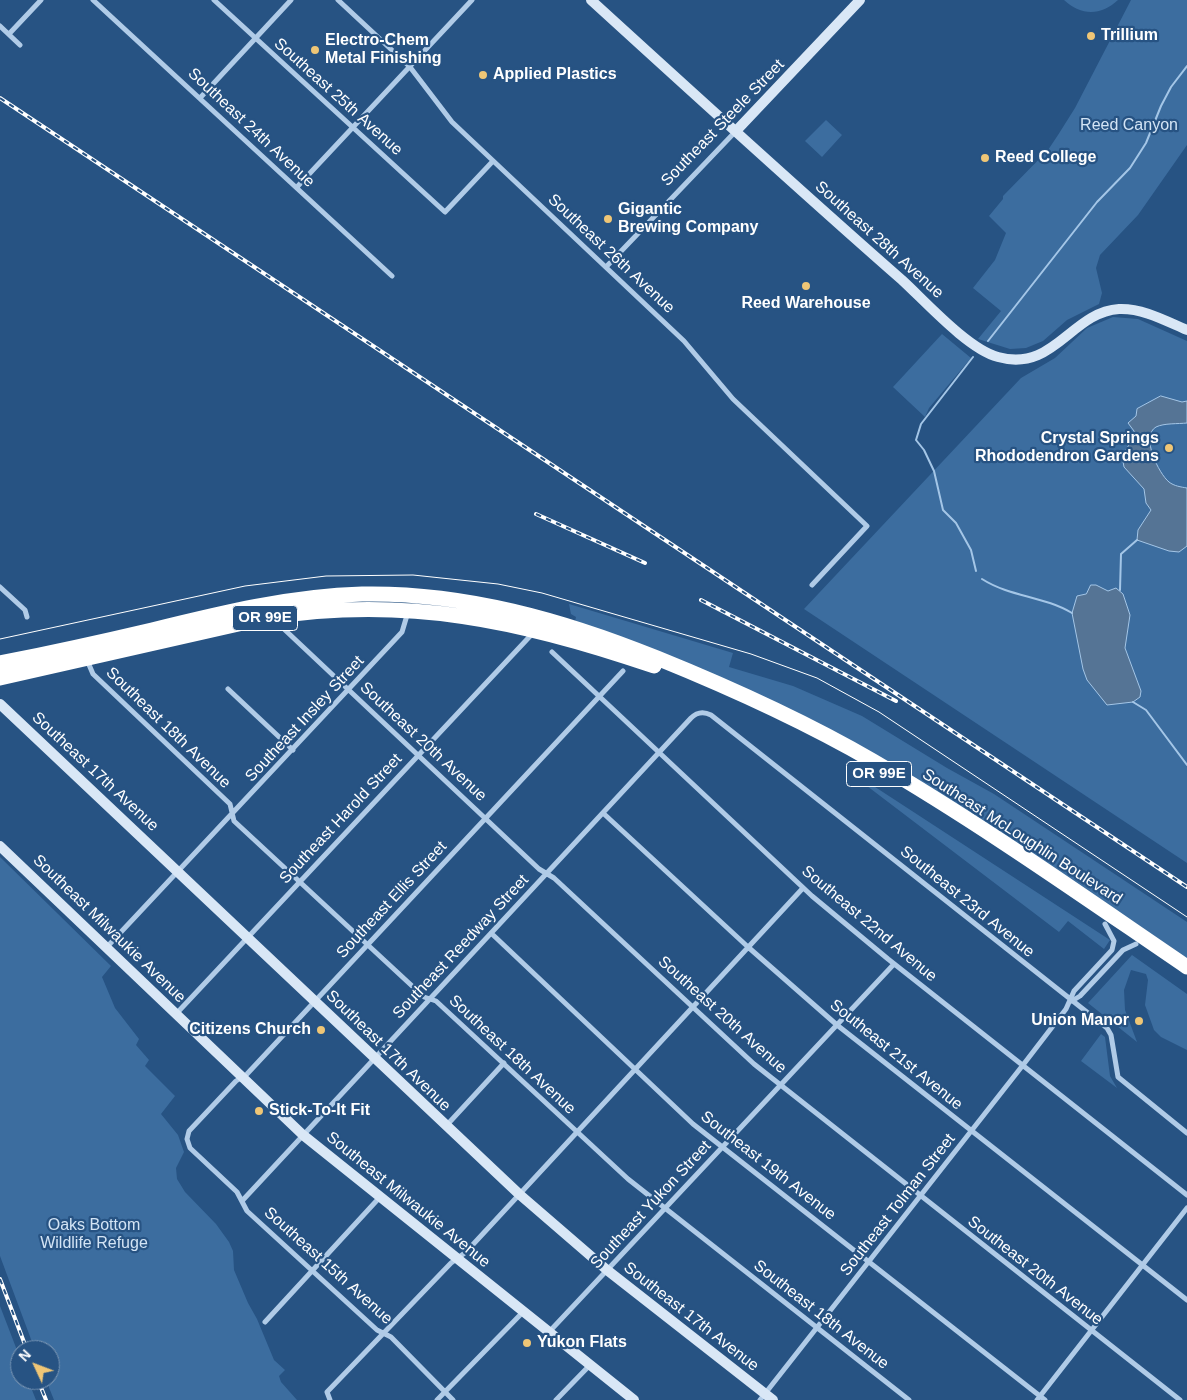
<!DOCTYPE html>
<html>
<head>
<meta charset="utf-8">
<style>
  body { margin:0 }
  #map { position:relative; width:1187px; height:1400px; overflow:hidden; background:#275383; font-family:Arial,sans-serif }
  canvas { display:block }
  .north { position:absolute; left:10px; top:1340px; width:50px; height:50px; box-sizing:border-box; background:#275383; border:1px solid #7d98b5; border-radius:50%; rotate:313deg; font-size:14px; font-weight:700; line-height:20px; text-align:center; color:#fff }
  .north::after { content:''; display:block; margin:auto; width:18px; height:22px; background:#efc676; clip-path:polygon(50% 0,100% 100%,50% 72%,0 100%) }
</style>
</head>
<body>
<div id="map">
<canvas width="1187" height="1400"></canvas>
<div class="north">N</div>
</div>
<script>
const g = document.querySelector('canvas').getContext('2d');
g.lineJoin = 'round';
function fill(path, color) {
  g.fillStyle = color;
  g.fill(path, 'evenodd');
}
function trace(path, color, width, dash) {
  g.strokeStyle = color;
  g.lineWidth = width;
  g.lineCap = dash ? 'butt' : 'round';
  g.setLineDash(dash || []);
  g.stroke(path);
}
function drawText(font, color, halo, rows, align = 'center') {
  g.font = font + ' Arial,sans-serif';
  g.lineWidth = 4.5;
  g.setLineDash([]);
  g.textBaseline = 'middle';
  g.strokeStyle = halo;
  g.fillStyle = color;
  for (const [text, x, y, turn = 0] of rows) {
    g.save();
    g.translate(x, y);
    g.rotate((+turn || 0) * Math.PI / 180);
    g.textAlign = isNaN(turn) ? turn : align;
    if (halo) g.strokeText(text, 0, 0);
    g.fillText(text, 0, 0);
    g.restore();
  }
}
fill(new Path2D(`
  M 1064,0 L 1118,0 C 1101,16 1081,16 1064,0 Z
  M 1131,0 L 1187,0 L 1187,145 L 1138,215 L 1100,255 L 1096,268 L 1102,293 L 1099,304 L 1067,320 L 1043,341 L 1026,348 L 1010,349 L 978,339 L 1001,311 L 973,288 L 995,260 L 1006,233 L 989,216 L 1003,199 L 1003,196 L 1048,150 L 1058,135 L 1075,108 Z
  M 826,120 L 842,135 L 822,157 L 805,141 Z
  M 1113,317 L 1138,319 L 1187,341 L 1187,863 L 804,609 L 1021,378 L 1055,358 L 1087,328 Z
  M 942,334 L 971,358 L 929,408 L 925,417 L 893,387 Z
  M 569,604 L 733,653 L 729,667 L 793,686 L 862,716 L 947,768 L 994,794 L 1187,922 L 1187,959 L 940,795 L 575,622 L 576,617 L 571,614 Z
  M 869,783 L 1110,940 L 1104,949 L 1068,921 L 1059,932 L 867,786 Z
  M 0,857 L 111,966 L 102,977 L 115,1008 L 139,1039 L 136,1045 L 149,1060 L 145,1066 L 175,1096 L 161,1114 L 178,1135 L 184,1152 L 176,1168 L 177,1179 L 185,1192 L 216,1224 L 229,1242 L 233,1251 L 234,1270 L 248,1303 L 257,1319 L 274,1360 L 285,1370 L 279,1376 L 281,1382 L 297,1400 L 54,1400 L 46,1380 L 50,1380 L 50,1350 L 35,1350 L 0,1256 Z
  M 1132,955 L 1187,994 L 1187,1050 L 1161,1037 L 1154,1030 L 1145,1005 L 1148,980 L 1146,974 L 1131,970 L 1124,990 L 1125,1010 L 1137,1042 L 1088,1003 Z
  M 1101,1034 L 1105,1037 L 1110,1076 L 1117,1088 L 1081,1061 Z
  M 0,1306 L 20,1358 L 20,1380 L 28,1380 L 36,1400 L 0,1400 Z`), '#3c6d9f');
const water = new Path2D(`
  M 1161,396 L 1182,402 L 1187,401 L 1187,423 C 1178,424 1164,423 1156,427 C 1140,436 1159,474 1169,482 C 1174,486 1181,487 1187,488 L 1187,546 L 1179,552 L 1169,551 L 1137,540 L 1138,530 L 1151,510 L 1146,503 L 1144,489 L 1124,467 L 1122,456 L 1134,437 L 1134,431 L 1128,423 L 1136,416 L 1137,409 Z
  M 1091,585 L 1096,585 L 1108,591 L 1116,588 L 1123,594 L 1130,615 L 1125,648 L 1141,691 L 1140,697 L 1133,702 L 1107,705 L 1087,680 L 1083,669 L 1072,613 L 1077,596 L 1086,594 Z`);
fill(water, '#557495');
trace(water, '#a4c6e7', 1);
trace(new Path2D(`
  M 988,341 L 1097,202 L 1130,168 L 1146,143 L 1161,106 L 1171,87 L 1187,66
  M 973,357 L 921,424 L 916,440 L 924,450 L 934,471 L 943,510 L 956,523 L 971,550 L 976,571
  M 982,579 C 1010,597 1044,596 1072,613
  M 1120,590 L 1121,554 L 1137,540
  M 1133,702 L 1146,710 L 1187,765`), '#a4c6e7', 2);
trace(new Path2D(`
  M 93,0 L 392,276
  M 214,0 L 445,212 L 493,161
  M 338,0 L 410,67 L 452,122 L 684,341 L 733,399 L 867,526 L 812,585
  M 0,26 L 20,45
  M 9,34 L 41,0
  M 200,98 L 291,0
  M 297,187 L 472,0
  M 606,267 L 735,132
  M 0,587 L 25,610 L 27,617
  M 279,619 L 285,630 L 539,869 L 554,878 L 754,1064 L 1180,1400
  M 552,652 L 812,896 L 888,959 L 1187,1195
  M 87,660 L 93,674 L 230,804 L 234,821 L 424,997 L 436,1001 L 628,1179 L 909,1400
  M 228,689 L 293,750
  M 603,813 L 748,947 L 837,1025 L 1187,1300
  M 491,933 L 693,1124 L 1045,1400
  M 106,948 L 402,632 L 408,612
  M 1072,1001 L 1080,996 L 1123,950 L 1136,944
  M 176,1014 L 533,633
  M 446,1126 L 504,1063
  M 242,1201 L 691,718 C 697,712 703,711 711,715 L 1107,1028 L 1111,1035 L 1118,1077 L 1187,1133
  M 265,1322 L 380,1197
  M 549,1332 L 894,964
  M 330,1400 L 327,1392 L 451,1263 L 466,1252 L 803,888
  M 437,1400 L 523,1312
  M 453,1400 L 391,1337 L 377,1330 L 247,1211 L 237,1192 L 190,1148 L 187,1139 L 189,1131 L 236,1081 L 247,1074 L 623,671
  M 556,1400 L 590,1365
  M 760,1400 L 1023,1065 L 1066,1009 L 1074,991 L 1112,950 L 1114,941 L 1105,924
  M 1037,1400 L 1187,1208`), '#b0cbe7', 5);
trace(new Path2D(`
  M 591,0 C 694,94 797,188 902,280 C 926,302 968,349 998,357 C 1054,373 1071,312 1119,309 C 1143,308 1166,321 1187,330
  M 736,131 L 860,0
  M 0,704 L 519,1194 L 607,1270 L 773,1400
  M 0,846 L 303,1135 L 634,1400`), '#d9e7f6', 10);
trace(new Path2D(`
  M 0,663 C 51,653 101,642 152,630 C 221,613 290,596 362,594 C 464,592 563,620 657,658 C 731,688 804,721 873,761 C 981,824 1084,897 1187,967
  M 0,678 L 265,618 C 405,595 523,621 654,666`), '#fff', 15);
trace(new Path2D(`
  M 0,639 L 245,586 L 326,576 L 413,575 L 498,584 L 542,593 L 751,654 L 817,678 L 879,712 L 1187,917`), '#fff', 1);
const rail = new Path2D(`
  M 0,98 L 1187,887
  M 536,514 L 645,563
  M 701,600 L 896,701
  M 0,1279 L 27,1350
  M 38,1380 L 46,1400`);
trace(rail, '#fff', 4);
trace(rail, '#275383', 2, [5.5]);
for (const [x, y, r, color] of [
  [1091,36,5,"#efc676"],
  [315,50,5,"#efc676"],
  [483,75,5,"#efc676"],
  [985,158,5,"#efc676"],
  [608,219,5,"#efc676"],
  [806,286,5,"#efc676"],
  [1169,448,5,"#efc676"],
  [1139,1021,5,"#efc676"],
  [321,1030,5,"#efc676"],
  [259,1111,5,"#efc676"],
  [527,1343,5,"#efc676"]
]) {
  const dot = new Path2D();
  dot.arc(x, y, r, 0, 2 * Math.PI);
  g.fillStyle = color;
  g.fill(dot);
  trace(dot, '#275383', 2);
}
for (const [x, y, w] of [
  [265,618,65],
  [879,774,65]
]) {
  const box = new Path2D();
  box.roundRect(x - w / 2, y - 12.5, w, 25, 4);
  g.fillStyle = '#275383';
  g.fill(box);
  trace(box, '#fff', 1);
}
drawText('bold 15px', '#fff', null, [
  ["OR 99E",265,618],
  ["OR 99E",879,774]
]);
drawText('bold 16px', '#fff', '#275383', [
  ["Trillium",1101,36],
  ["Electro-Chem",325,41],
  ["Metal Finishing",325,59],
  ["Applied Plastics",493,75],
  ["Reed College",995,158],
  ["Gigantic",618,210],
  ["Brewing Company",618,228],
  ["Reed Warehouse",806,304,"center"],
  ["Crystal Springs",1159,439,"right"],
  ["Rhododendron Gardens",1159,457,"right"],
  ["Union Manor",1129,1021,"right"],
  ["Citizens Church",311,1030,"right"],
  ["Stick-To-It Fit",269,1111],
  ["Yukon Flats",537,1343]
], 'left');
drawText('16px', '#fff', '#275383', [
  ["Southeast 25th Avenue",338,97,42],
  ["Southeast Steele Street",723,123,-46],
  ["Southeast 24th Avenue",251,128,43],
  ["Southeast 28th Avenue",879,240,42],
  ["Southeast 26th Avenue",611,254,43],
  ["Southeast Insley Street",305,719,-47],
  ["Southeast 18th Avenue",168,728,44],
  ["Southeast 20th Avenue",423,742,43],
  ["Southeast 17th Avenue",95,772,43],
  ["Southeast Harold Street",341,819,-47],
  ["Southeast McLoughlin Boulevard",1022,837,33],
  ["Southeast Ellis Street",392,900,-47],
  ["Southeast 23rd Avenue",967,902,39],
  ["Southeast 22nd Avenue",869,924,40],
  ["Southeast Milwaukie Avenue",109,929,44],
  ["Southeast Reedway Street",461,947,-47],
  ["Southeast 20th Avenue",722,1015,42],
  ["Southeast 17th Avenue",388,1051,44],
  ["Southeast 18th Avenue",512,1055,43],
  ["Southeast 21st Avenue",896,1055,39],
  ["Southeast 19th Avenue",768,1166,38],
  ["Southeast Milwaukie Avenue",408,1200,39],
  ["Southeast Yukon Street",651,1205,-47],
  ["Southeast Tolman Street",898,1205,-52],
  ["Southeast 15th Avenue",328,1266,42],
  ["Southeast 20th Avenue",1035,1271,38],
  ["Southeast 18th Avenue",821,1315,38],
  ["Southeast 17th Avenue",691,1317,38]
]);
drawText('16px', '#d3e4f5', '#275383', [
  ["Reed Canyon",1129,126],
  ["Oaks Bottom",94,1226],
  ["Wildlife Refuge",94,1244]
]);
</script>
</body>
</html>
